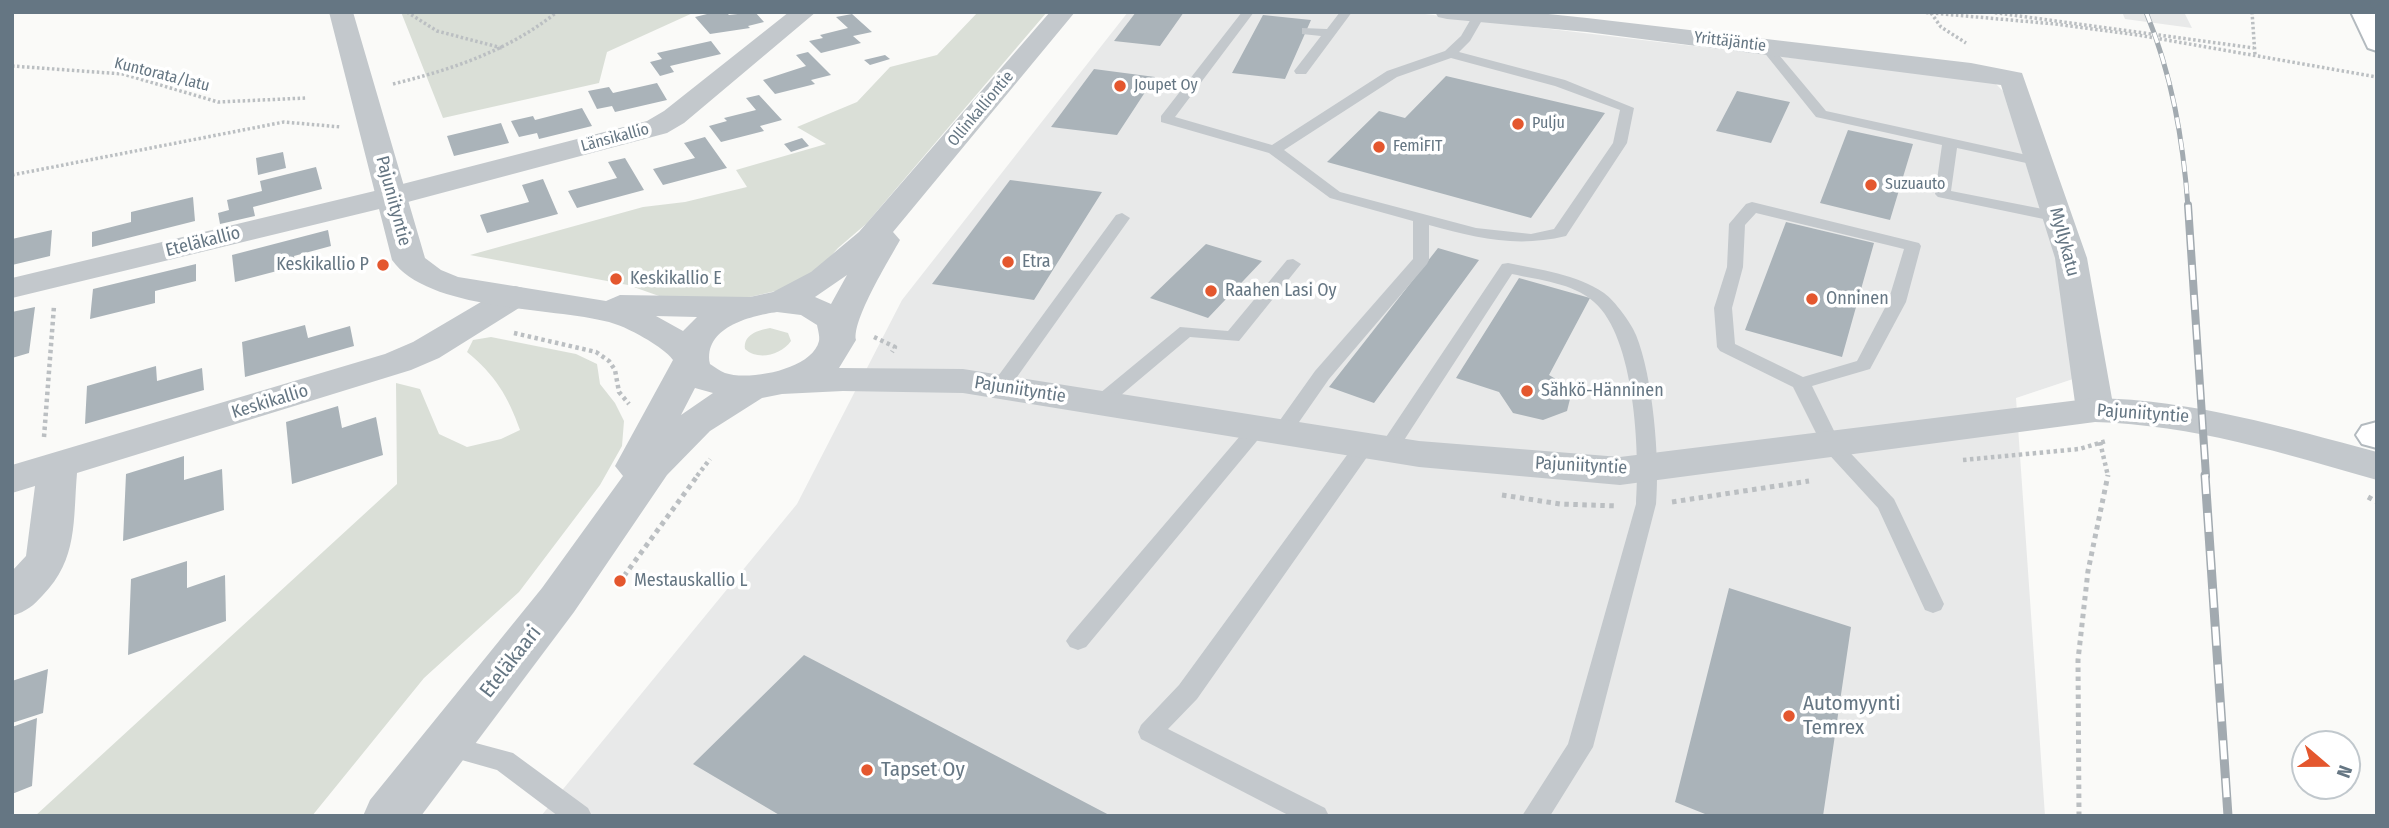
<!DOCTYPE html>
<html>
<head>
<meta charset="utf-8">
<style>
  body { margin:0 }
  #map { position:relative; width:2389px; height:828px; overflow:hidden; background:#fafaf8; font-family:"Fira Sans Condensed",sans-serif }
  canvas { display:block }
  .frame { position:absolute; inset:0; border:14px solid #657683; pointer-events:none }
  .north { position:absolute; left:2291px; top:730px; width:70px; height:70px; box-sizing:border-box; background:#fff; border:2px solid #c1c8cd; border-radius:50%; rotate:110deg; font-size:19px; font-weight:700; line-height:28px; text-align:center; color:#657683 }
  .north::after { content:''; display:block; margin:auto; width:24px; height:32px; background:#e4572e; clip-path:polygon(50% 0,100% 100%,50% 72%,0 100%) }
</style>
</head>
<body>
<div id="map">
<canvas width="2389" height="828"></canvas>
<div class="frame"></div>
<div class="north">N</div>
</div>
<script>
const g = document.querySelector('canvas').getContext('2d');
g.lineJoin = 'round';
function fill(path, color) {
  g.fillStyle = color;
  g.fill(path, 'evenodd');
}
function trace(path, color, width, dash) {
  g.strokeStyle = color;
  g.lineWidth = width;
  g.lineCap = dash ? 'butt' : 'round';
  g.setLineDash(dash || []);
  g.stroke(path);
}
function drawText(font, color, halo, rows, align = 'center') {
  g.font = font + ' "Fira Sans Condensed",sans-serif';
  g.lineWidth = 7;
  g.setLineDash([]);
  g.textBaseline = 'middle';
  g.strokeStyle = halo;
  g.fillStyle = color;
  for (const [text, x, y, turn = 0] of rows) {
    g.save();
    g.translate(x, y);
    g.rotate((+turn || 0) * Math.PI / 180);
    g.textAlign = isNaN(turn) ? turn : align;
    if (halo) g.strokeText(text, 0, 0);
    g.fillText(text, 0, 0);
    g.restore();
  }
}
fill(new Path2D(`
  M 1128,12 L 1425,14 L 1994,82 L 2014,102 L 2077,325 L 2082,376 L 2016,398 L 2045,816 L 541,816 L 797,504 L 902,300 Z
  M 2122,12 L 2184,12 L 2192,28 L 2125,19 Z`), '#e8e9e9');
fill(new Path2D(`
  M 401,12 L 695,12 L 607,52 L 599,83 L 443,118 Z
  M 978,12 L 1047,12 L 866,224 L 838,248 L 815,274 L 797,286 L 737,300 L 659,296 L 628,285 L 470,255 L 643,207 L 685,202 L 747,187 L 736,170 L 826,144 L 797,127 L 857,102 L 890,67 L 937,55 Z
  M 770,328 L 788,333 L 791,341 C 781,355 758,361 745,349 C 743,335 758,330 770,328 Z
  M 491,337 L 576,354 L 597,364 L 600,384 L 615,403 L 624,421 L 622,446 L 600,485 L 519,592 L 424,678 L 312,816 L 35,816 L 397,484 L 396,383 L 420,389 L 439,434 L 467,447 L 501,439 L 520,430 C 508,396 495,375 467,352 L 473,340 Z`), '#dadfd7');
fill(new Path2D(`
  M 715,12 L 726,12 L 729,15 L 755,12 L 764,22 L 748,26 L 750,28 L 710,34 L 695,17 Z
  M 1136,12 L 1184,12 L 1160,46 L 1114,41 Z
  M 852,14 L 872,32 L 853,36 L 861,43 L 821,53 L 809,41 L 823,38 L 820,35 L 848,28 L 836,17 Z
  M 1263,15 L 1311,20 L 1285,79 L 1232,73 Z
  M 711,41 L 721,54 L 670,66 L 674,72 L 660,76 L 650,62 L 662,59 L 657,53 Z
  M 808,52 L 831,75 L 811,80 L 815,84 L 775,94 L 763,80 L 806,66 L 796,55 Z
  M 885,55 L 890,59 L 870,65 L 864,60 Z
  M 1094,69 L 1155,77 L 1117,135 L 1051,127 Z
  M 1446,76 L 1605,113 L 1531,218 L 1327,162 L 1379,111 L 1405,118 Z
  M 657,83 L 667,100 L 615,112 L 612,106 L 597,109 L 588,91 L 609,87 L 613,93 Z
  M 1737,91 L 1790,102 L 1771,143 L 1716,131 Z
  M 759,95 L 782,120 L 760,126 L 764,131 L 721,142 L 709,126 L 727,121 L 724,118 L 756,110 L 746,98 Z
  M 582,108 L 592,126 L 539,139 L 537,133 L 519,137 L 511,121 L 533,116 L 535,120 Z
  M 501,123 L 509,143 L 454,156 L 447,136 Z
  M 1848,130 L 1913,144 L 1890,220 L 1820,203 Z
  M 705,137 L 727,168 L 663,185 L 653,169 L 695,158 L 684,143 Z
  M 802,138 L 809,146 L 791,152 L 784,144 Z
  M 283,152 L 286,168 L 258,175 L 256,158 Z
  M 625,158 L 644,190 L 577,208 L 568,191 L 617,178 L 608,162 Z
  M 316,167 L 322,189 L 253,207 L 255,216 L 220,224 L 218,213 L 229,210 L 227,200 L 262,191 L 260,181 Z
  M 543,179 L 558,214 L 487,233 L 480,215 L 529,202 L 522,185 Z
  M 1010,180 L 1102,192 L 1034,300 L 932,284 Z
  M 193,197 L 195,221 L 92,247 L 92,232 L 131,222 L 131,212 Z
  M 1786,222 L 1874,243 L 1842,357 L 1745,330 Z
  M 52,230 L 50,256 L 12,265 L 12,239 Z
  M 328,230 L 331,246 L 294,256 L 296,266 L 235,282 L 232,255 Z
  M 1206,244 L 1262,261 L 1208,318 L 1150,298 Z
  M 1438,248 L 1479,260 L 1374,403 L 1329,387 Z
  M 196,264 L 196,281 L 155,291 L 155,303 L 90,319 L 93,289 Z
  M 1519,278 L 1590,298 L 1549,375 L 1559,381 L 1571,395 L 1567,411 L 1543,420 L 1513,413 L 1499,392 L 1456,378 Z
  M 35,307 L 29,353 L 12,358 L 12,312 Z
  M 305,325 L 308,338 L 350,326 L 354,346 L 245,377 L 242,342 Z
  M 156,366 L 157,381 L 202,368 L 204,390 L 85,424 L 87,386 Z
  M 338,406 L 342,428 L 376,417 L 383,455 L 292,484 L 286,422 Z
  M 184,456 L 184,480 L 222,469 L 224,510 L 123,541 L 126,474 Z
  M 187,561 L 187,588 L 225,575 L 226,621 L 128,655 L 131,579 Z
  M 1729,588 L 1851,627 L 1823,816 L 1710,816 L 1675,802 Z
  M 804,655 L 1111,816 L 781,816 L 693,764 Z
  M 48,669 L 43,713 L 12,723 L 12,681 Z
  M 37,718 L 32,786 L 12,794 L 12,727 Z`), '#aab3b9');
const secondary = new Path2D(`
  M 2351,12 L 2375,12 L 2377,51 L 2368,48 Z
  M 2377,422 L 2377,448 L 2362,444 L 2356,435 L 2362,426 Z`);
trace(secondary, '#b3babf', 4);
trace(new Path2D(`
  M 407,12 L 437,31 L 502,48
  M 1921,12 L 2055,24 L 2138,35 L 2377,77
  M 1990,12 L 2254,48
  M 2252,12 L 2255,55
  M 1931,13 L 1941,27 L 1966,43
  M 12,66 L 123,74 L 218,102 L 306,98
  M 393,84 C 453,69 508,51 557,12
  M 12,175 L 284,122 L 341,127`), '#bbbfc2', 3.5, [2.5, 2.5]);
trace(new Path2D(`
  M 514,333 L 596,352 L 609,361 L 615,370 L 619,392 L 629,404
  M 874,337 L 895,347 L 892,352
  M 44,437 L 54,306
  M 2100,442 L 2108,476
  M 1963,460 L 2079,449 L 2106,441
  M 697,476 L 710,459`), '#bbbfc2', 4.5, [3.5, 3.5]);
trace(new Path2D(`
  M 1502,495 L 1560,504 L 1618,506
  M 2368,497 L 2377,502
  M 1672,502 L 1809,481
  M 624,576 L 698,475
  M 2079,816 L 2078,660 L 2088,571 L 2108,475`), '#bbbfc2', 5, [4.5, 4.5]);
fill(new Path2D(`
  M 1242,12 L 1254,12 L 1175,117 L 1272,145 L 1387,71 L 1445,51 L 1461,36 L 1475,12 L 1485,15 L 1470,41 L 1459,52 L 1565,80 L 1634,108 L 1627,143 L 1566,236 C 1517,248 1476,238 1429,225 L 1429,260 L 1427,264 L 1329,379 L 1290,435 L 1276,435 L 1273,430 L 1315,371 L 1413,259 L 1413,221 L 1330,198 L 1269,153 L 1161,122 L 1161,116 ZM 1451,58 L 1555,86 L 1620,110 L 1613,143 L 1554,229 L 1531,234 L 1476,228 L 1340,192 L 1284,150 L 1397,77 Z
  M 1340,12 L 1352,12 L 1306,74 L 1296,74 L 1294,71 L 1321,36 L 1302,34 L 1302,28 L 1327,29 Z
  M 1765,42 L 1769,43 L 1826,111 L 2045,159 L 2047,162 L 2045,165 L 2040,166 L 1957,148 L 1951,191 L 2058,212 L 2066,217 L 2058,222 L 1938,197 L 1935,194 L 1942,145 L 1816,117 L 1759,46 Z
  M 1752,202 L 1919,243 L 1921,246 L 1906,302 L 1870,369 L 1812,386 L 1839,441 L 1894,499 L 1944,604 L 1941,610 L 1933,613 L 1925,610 L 1878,508 L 1824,449 L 1793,387 L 1720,351 L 1717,347 L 1714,308 L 1727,267 L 1729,224 L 1746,204 ZM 1756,213 L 1904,249 L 1888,302 L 1857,361 L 1803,377 L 1735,344 L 1732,308 L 1743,267 L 1745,225 Z
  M 1122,213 L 1130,218 L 1007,391 L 993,391 L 991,387 L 993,383 L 1116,215 Z
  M 1293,259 L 1301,264 L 1239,341 L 1190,337 L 1108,406 L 1094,406 L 1091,402 L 1094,398 L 1180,327 L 1228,331 L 1287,260 Z
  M 1508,263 C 1541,270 1576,274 1604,293 C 1615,301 1631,323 1636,335 C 1653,377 1660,459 1656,504 L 1593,747 L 1550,816 L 1522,816 L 1568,744 L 1636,504 C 1640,453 1635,337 1594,302 C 1573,283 1539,280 1512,274 L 1395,454 L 1381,454 L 1378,449 L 1502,264 Z
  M 1259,420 L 1266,422 L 1269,426 L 1266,430 L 1086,647 L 1078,650 L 1070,647 L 1066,641 L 1070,635 L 1252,422 Z
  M 1365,438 L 1372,440 L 1375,445 L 1372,450 L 1197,699 L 1168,729 L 1325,808 L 1329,816 L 1290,816 L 1141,739 L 1138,732 L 1141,725 L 1179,685 L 1358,440 Z
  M 446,735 L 513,753 L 588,808 L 592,816 L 558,816 L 497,770 L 437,753 L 433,746 L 437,739 Z`), '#c3c8cc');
fill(new Path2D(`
  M 789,12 L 816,12 L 684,123 L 667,133 L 404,203 L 12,298 L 12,278 L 387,188 L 647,121 L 664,111 Z
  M 1435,12 L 1529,12 L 1587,18 L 1971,63 L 2022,73 L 2087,258 L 2114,410 L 2109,419 L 2095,422 L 2081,419 L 2076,410 L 2055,258 L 2001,85 L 1587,32 L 1447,19 L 1438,17 Z
  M 515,286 L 527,289 L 532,296 L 527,303 L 439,358 L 411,370 L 77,473 C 73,521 78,559 43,595 C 33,606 27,611 12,616 L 12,571 L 26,556 L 35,486 L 12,493 L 12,465 L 385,354 L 413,342 L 503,289 Z`), '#c3c8cc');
fill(new Path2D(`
  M 329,12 L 353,12 L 425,258 L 441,270 L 458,277 L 606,301 L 620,295 L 750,297 L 773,292 L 811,272 L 859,232 L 1050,12 L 1075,12 L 893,232 L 900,240 C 889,260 852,320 856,340 L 839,368 L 963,369 L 1419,441 L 1620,457 L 2095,398 C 2193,400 2283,427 2377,452 L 2377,480 C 2283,453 2193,425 2095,422 L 1620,485 L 1419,467 L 963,393 L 843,391 L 782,394 L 762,398 L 710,431 L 667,475 L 574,612 L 421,816 L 363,816 L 370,800 L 542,588 L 623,476 L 615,466 L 673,360 C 667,352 657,346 648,340 C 636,333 623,326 609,322 C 551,307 428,311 392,260 ZM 847,275 L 831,304 L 815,297 ZM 777,312 L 801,315 L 817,325 C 818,330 820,337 819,341 C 812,370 748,381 725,373 C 720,371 715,367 710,364 C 703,328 749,316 777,312 ZM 656,316 L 697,317 L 683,331 ZM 695,388 L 713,393 L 681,415 Z`), '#c3c8cc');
fill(secondary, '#fff');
const railFar2 = new Path2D(`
  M 2146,12 C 2172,75 2183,139 2188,207`);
const railFar1 = new Path2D(`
  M 2188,205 L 2206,476`);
const rail = new Path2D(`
  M 2205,475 L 2228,816`);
trace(railFar2, '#a2aab0', 5);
trace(railFar1, '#a2aab0', 8);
trace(rail, '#a2aab0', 9);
trace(railFar2, '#fff', 3.5, [11]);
trace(railFar1, '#fff', 5, [15]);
trace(rail, '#fff', 6, [19]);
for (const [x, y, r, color] of [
  [1120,86,7,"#e4572e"],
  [1518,124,7,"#e4572e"],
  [1379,147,7,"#e4572e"],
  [1871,185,7,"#e4572e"],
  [1008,262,7,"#e4572e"],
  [383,265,7,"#e4572e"],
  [616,279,7,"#e4572e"],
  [1211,291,7,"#e4572e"],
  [1812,299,7,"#e4572e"],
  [1527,391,7,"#e4572e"],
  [620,581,7,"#e4572e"],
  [1789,716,7,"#e4572e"],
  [867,770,7,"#e4572e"]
]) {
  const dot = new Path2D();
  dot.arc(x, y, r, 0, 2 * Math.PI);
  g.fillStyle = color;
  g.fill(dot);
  trace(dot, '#fff', 2.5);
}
drawText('16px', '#657683', '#fff', [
  ["Yrittäjäntie",1730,42,7],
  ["Kuntorata/latu",162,75,14],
  ["Ollinkalliontie",981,109,-50],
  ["Länsikallio",615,138,-15]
]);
drawText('16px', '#657683', '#fff', [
  ["Joupet Oy",1134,86],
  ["Pulju",1532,124],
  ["FemiFIT",1393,147],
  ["Suzuauto",1885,185]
], 'left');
drawText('18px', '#657683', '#fff', [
  ["Pajuniityntie",393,201,75],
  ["Eteläkallio",203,242,-14],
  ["Myllykatu",2064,242,75],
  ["Pajuniityntie",1020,390,9],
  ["Keskikallio",270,402,-17],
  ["Pajuniityntie",2143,414,4],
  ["Pajuniityntie",1581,466,3]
]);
drawText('18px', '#657683', '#fff', [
  ["Etra",1022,262],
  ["Keskikallio P",369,265,"right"],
  ["Keskikallio E",630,279],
  ["Raahen Lasi Oy",1225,291],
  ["Onninen",1826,299],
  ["Sähkö-Hänninen",1541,391],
  ["Mestauskallio L",634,581]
], 'left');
drawText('21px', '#657683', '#fff', [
  ["Eteläkaari",511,662,-52]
]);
drawText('21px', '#657683', '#fff', [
  ["Automyynti",1803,704],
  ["Temrex",1803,728],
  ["Tapset Oy",881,770]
], 'left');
</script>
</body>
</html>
